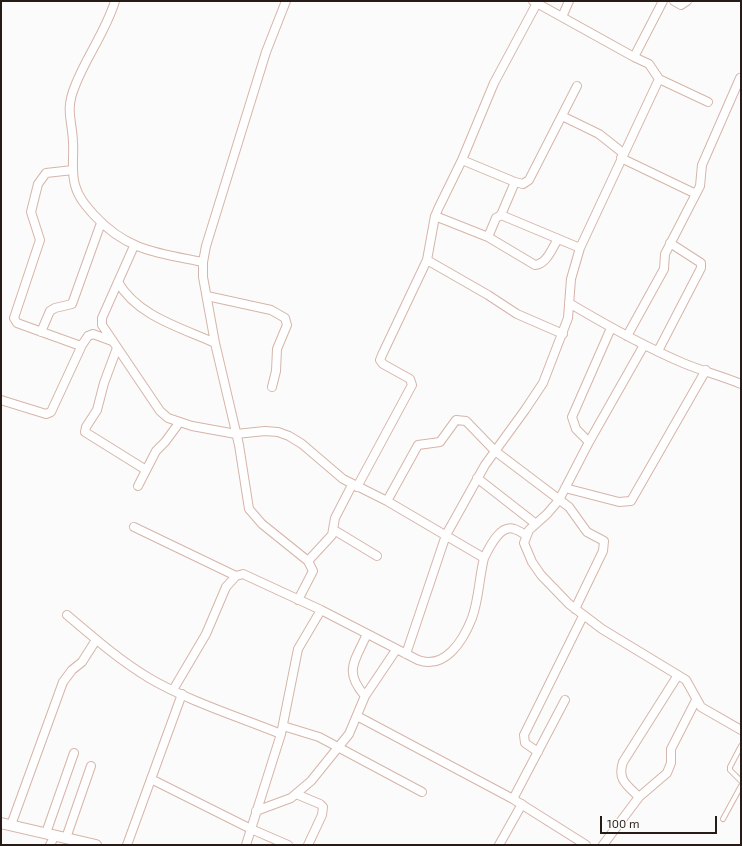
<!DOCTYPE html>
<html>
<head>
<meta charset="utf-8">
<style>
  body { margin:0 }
  #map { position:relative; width:742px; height:846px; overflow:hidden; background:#fbfbfb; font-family:"Exo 2",sans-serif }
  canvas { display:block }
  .frame { position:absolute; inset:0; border:2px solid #271b17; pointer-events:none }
  .scale { position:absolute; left:600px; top:816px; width:117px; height:18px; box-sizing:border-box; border:2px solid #271b17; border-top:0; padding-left:5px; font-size:12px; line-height:14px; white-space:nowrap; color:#271b17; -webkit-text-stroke:3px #fbfbfb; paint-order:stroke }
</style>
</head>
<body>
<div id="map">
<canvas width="742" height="846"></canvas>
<div class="frame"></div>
<div class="scale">100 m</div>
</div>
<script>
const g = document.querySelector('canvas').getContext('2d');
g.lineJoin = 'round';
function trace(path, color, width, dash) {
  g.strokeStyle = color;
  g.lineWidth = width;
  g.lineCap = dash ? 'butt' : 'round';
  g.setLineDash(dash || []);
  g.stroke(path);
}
const service = new Path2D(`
  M 741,746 L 730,767 L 730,770 L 741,781
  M 723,819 L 741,786`);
const minor = new Path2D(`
  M 115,1 C 106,31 86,57 75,86 C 65,110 72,119 73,142 C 74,157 71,171 75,185 C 78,197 86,206 94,215 C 127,251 158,253 203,262
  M 286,1 L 266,52 L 206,246 L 203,262 L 203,277 L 215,343 L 239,445 L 249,509 L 262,524 L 308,561 L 313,571 L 298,600
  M 533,1 L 634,57 L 663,1
  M 674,1 L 681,5 L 687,1
  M 562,17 L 569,1
  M 634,57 L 649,64 L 659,79 L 708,102
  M 562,116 L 599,134 L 623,153
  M 621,158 L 696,194
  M 462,160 L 515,182 L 523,184 L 529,180 L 577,86
  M 73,170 L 46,173 L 38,184 L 31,212 L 40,240 L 14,318 L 17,323 L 78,345 L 82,345 L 88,336 L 93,334 L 112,341
  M 501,215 L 515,182
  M 435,216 L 488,237 L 496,218 L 501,215 L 580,248
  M 488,237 L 535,265 C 547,264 552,248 558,239
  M 134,246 L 102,318 L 102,325 L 160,411 L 168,418 L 192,426 L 236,434 L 265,431 L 278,432 L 289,436 L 302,444 L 343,479 L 387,501 L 484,558
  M 427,260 L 488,295 L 517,314 L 563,334
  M 118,282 C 137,316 182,328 215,343
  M 207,296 L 271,310 L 285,318 L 287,325 L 277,349 L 276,371 L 272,387
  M 569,303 C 606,325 643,346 683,363 C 702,371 722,376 741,384
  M 41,332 L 50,311 L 55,308 L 72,304 L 101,223
  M 627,336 L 664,269 L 665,254 L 700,186 L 702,165 L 740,78
  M 644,345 L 589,442 L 559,500 L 547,514 L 529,530 L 524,543 L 532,562 L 541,575 L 569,604 L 602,629 L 686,680 L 701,707 L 741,730
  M 117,348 L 104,383 L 97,410 L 86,427 L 85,432 L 146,470
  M 658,351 L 701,268 L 701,263 L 670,243
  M 1,400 L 46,414 L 51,412 L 82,345
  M 589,442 L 576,429 L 572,417 L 611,328
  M 477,478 L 536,524
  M 138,486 L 156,451 L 165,442 L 179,423
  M 357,487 L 412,385 L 410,379 L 383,364 L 380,360 L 382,355 L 427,260 L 435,216 L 439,207 L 462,160 L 494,83 L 537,3
  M 565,488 L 619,502 L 631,501 L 706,370
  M 387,501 L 418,445 L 440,442 L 456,420 L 466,421 L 495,451 L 569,507 L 587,532 L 604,541 L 603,551 L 575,609
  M 134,527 L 236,576
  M 334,530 L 377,556
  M 308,561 L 332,535 L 335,518 L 352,485
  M 67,615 C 93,637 119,660 149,678 C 188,701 239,717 281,734
  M 406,654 L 446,535 L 485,465 L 525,410 L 543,383 L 568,318 L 571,279 L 580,248 L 659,79
  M 173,690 L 206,634 L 226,587 L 236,576 L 243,574 L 321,610 L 418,660 C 445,670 463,641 472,618 C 479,599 479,578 484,558 C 489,548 500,524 514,529 C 518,530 522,533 526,535
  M 365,696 C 343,671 355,661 367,634
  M 357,716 L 513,799 L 586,845
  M 283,726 L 319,737 L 422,792
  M 538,752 L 525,743 L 524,735 L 583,616
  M 151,779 L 251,829 L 288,845
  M 296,794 L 320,804 L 323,807 L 322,815 L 308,845
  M 639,797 C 627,785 617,780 623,762 L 678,675
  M 513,799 L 565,700
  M 256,811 L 291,798 L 311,781 L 349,734 L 365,696 L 396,650
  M 11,825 L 63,682 L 72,670 L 82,662 L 96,640
  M 46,833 L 74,753
  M 66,838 L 91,766
  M 50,845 L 55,835
  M 127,845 L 182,694
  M 246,845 L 281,734 L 298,649 L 321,610
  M 499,845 L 522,804
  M 603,845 L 639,797 L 667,773 L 671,763 L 671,749 L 696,700`);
const tertiary = new Path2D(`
  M 1,823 L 96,845`);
trace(service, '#d5b5a9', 6);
trace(minor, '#d5b5a9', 10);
trace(tertiary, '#d5b5a9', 12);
trace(service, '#fff', 4);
trace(minor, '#fff', 8);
trace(tertiary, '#fff', 10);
</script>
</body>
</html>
